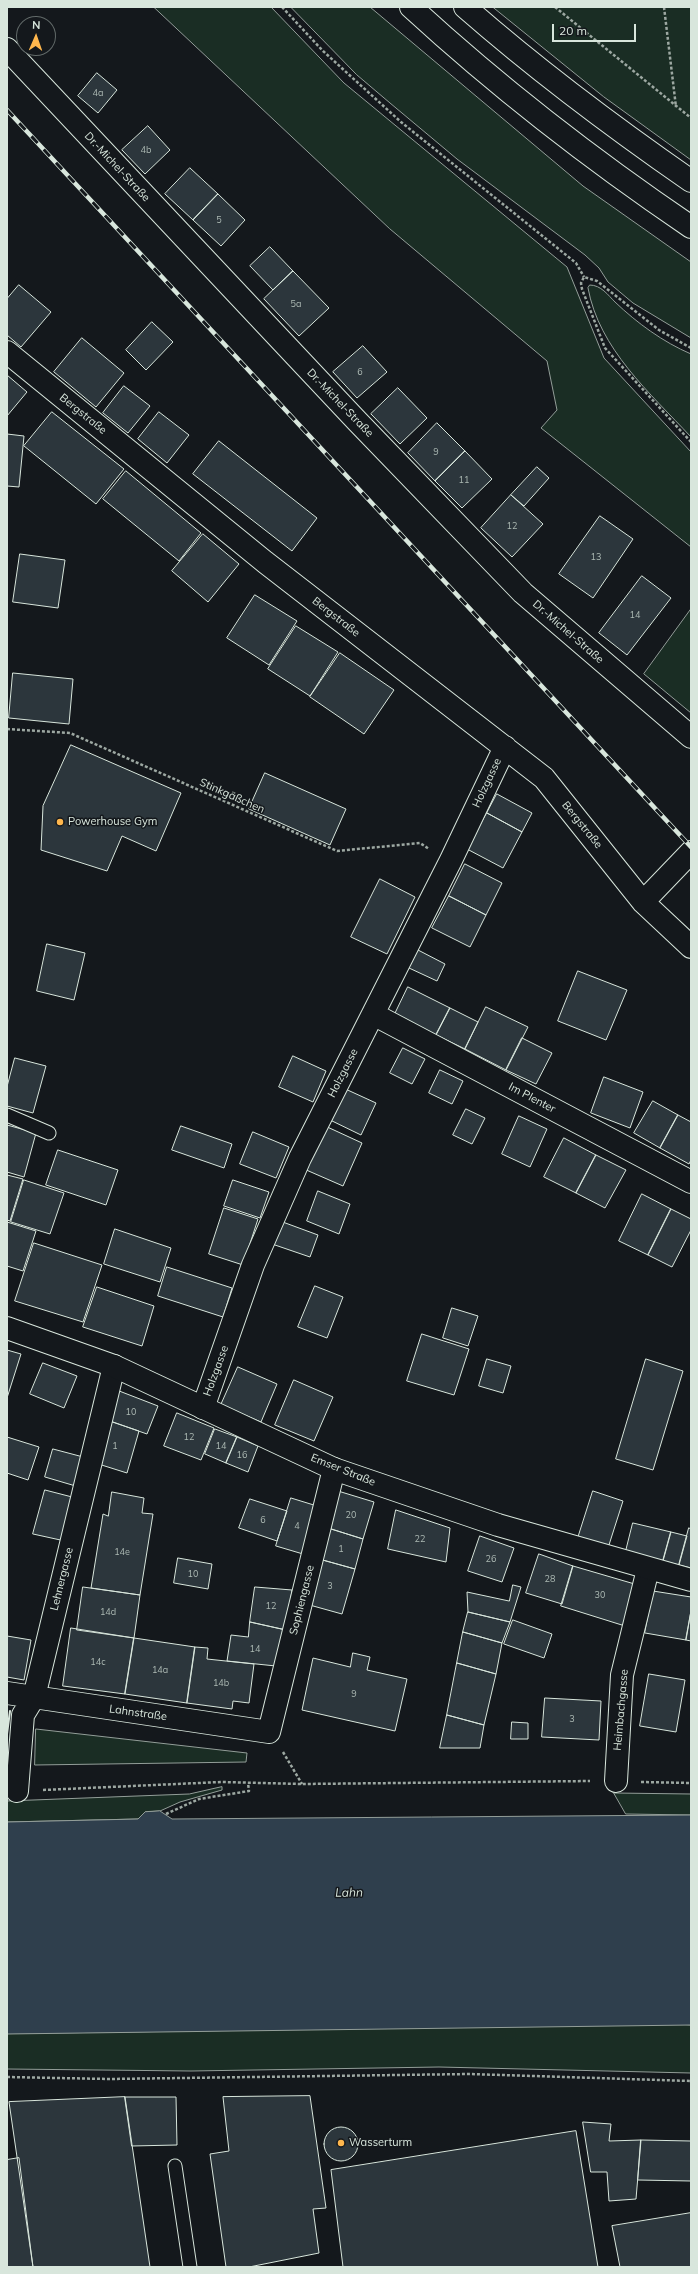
<!DOCTYPE html>
<html>
<head>
<meta charset="utf-8">
<style>
  body { margin:0 }
  #map { position:relative; width:698px; height:2274px; overflow:hidden; background:#14181c; font-family:Mulish,sans-serif }
  canvas { display:block }
  .frame { position:absolute; inset:0; border:8px solid #d8e6dc; pointer-events:none }
  .north { position:absolute; left:16px; top:16px; width:40px; height:40px; box-sizing:border-box; background:#14181c; border:1px solid #626a69; border-radius:50%; rotate:2deg; font-size:11px; font-weight:700; line-height:16px; text-align:center; color:#d8e6dc }
  .north::after { content:''; display:block; margin:auto; width:14px; height:18px; background:#ffb74d; clip-path:polygon(50% 0,100% 100%,50% 72%,0 100%) }
  .scale { position:absolute; left:552px; top:24px; width:84px; height:18px; box-sizing:border-box; border:2px solid #d8e6dc; border-top:0; padding-left:5px; font-size:12px; line-height:14px; white-space:nowrap; color:#d8e6dc; -webkit-text-stroke:3px #14181c; paint-order:stroke }
</style>
</head>
<body>
<div id="map">
<canvas width="698" height="2274"></canvas>
<div class="frame"></div>
<div class="north">N</div>
<div class="scale">20 m</div>
</div>
<script>
const g = document.querySelector('canvas').getContext('2d');
g.lineJoin = 'round';
function fill(path, color) {
  g.fillStyle = color;
  g.fill(path, 'evenodd');
}
function trace(path, color, width, dash) {
  g.strokeStyle = color;
  g.lineWidth = width;
  g.lineCap = dash ? 'butt' : 'round';
  g.setLineDash(dash || []);
  g.stroke(path);
}
function drawText(font, color, halo, rows, align = 'center') {
  g.font = font + ' Mulish,sans-serif';
  g.lineWidth = 3;
  g.setLineDash([]);
  g.textBaseline = 'middle';
  g.strokeStyle = halo;
  g.fillStyle = color;
  for (const [text, x, y, turn = 0] of rows) {
    g.save();
    g.translate(x, y);
    g.rotate((+turn || 0) * Math.PI / 180);
    g.textAlign = isNaN(turn) ? turn : align;
    if (halo) g.strokeText(text, 0, 0);
    g.fillText(text, 0, 0);
    g.restore();
  }
}
const green = new Path2D(`
  M 154,7 L 271,7 L 344,83 L 567,267 L 604,358 L 691,452 L 691,547 L 541,428 L 557,410 L 547,361 L 390,229 Z
  M 291,7 L 370,7 L 583,186 L 691,262 L 691,338 L 633,303 L 608,282 L 599,268 L 585,255 L 457,159 L 390,103 L 357,75 Z
  M 493,7 L 691,7 L 691,160 L 604,97 Z
  M 590,285 C 601,285 608,295 615,302 C 637,323 663,342 691,354 L 691,437 C 650,393 599,349 588,288 Z
  M 691,609 L 691,713 L 644,674 Z
  M 36,1729 L 247,1753 L 246,1762 L 35,1765 Z
  M 222,1787 L 222,1790 L 180,1802 L 160,1811 L 145,1812 L 138,1819 L 7,1822 L 7,1801 L 189,1794 Z
  M 614,1793 L 691,1794 L 691,1815 L 626,1814 Z
  M 679,2024 L 691,2025 L 691,2073 L 439,2067 L 191,2071 L 7,2069 L 7,2034 Z`);
fill(green, '#1a2d24');
trace(green, '#939e99', 1);
const water = new Path2D(`
  M 160,1811 L 172,1819 L 691,1815 L 691,2025 L 7,2034 L 7,1822 L 138,1819 L 145,1812 Z`);
fill(water, '#2f3f4d');
trace(water, '#939e99', 1);
const building = new Path2D(`
  M 97,73 L 117,90 L 98,113 L 78,96 Z
  M 148,126 L 170,150 L 145,174 L 122,150 Z
  M 190,168 L 218,194 L 193,220 L 165,194 Z
  M 218,194 L 245,220 L 221,246 L 193,220 Z
  M 270,247 L 293,271 L 273,290 L 250,266 Z
  M 293,271 L 329,308 L 299,336 L 264,299 Z
  M 19,285 L 51,312 L 21,347 L 7,335 L 7,299 Z
  M 152,322 L 173,342 L 146,370 L 126,350 Z
  M 82,338 L 124,373 L 96,407 L 54,372 Z
  M 363,346 L 387,372 L 357,398 L 333,372 Z
  M 7,375 L 27,392 L 7,416 Z
  M 124,386 L 150,406 L 128,433 L 103,413 Z
  M 398,388 L 427,418 L 400,444 L 371,414 Z
  M 52,412 L 124,469 L 96,504 L 24,446 Z
  M 159,412 L 189,435 L 167,463 L 138,439 Z
  M 437,423 L 465,451 L 435,481 L 408,453 Z
  M 7,434 L 24,436 L 19,487 L 7,486 Z
  M 219,441 L 317,518 L 292,551 L 193,474 Z
  M 465,451 L 492,479 L 462,508 L 435,481 Z
  M 537,467 L 549,478 L 524,506 L 511,495 Z
  M 126,471 L 201,533 L 179,561 L 103,499 Z
  M 511,495 L 543,524 L 512,557 L 481,528 Z
  M 600,516 L 633,539 L 593,598 L 559,574 Z
  M 203,534 L 239,564 L 208,602 L 172,571 Z
  M 20,554 L 65,560 L 58,608 L 13,602 Z
  M 642,576 L 671,598 L 627,655 L 599,633 Z
  M 255,595 L 297,621 L 269,665 L 227,638 Z
  M 296,626 L 338,652 L 310,696 L 268,669 Z
  M 340,653 L 394,690 L 364,734 L 310,697 Z
  M 13,673 L 73,679 L 69,724 L 9,718 Z
  M 71,745 L 181,793 L 156,851 L 122,836 L 107,871 L 41,850 L 43,806 Z
  M 265,773 L 346,809 L 330,845 L 249,809 Z
  M 497,794 L 532,813 L 522,832 L 487,813 Z
  M 487,813 L 522,832 L 503,868 L 467,849 Z
  M 465,864 L 502,883 L 486,915 L 449,896 Z
  M 380,879 L 415,897 L 387,954 L 351,937 Z
  M 449,896 L 486,915 L 470,947 L 432,928 Z
  M 47,944 L 85,953 L 74,1000 L 37,991 Z
  M 418,950 L 445,964 L 437,981 L 409,968 Z
  M 578,971 L 627,990 L 606,1040 L 558,1021 Z
  M 408,987 L 450,1008 L 436,1035 L 395,1014 Z
  M 486,1007 L 528,1027 L 506,1070 L 465,1049 Z
  M 450,1008 L 478,1022 L 465,1049 L 436,1035 Z
  M 522,1038 L 552,1053 L 536,1084 L 506,1070 Z
  M 403,1048 L 425,1059 L 412,1084 L 390,1073 Z
  M 293,1056 L 326,1071 L 313,1102 L 279,1087 Z
  M 15,1058 L 46,1066 L 33,1113 L 7,1106 L 7,1087 Z
  M 440,1070 L 463,1081 L 452,1104 L 429,1093 Z
  M 604,1077 L 643,1092 L 630,1128 L 591,1113 Z
  M 341,1087 L 376,1103 L 361,1135 L 326,1118 Z
  M 653,1101 L 678,1115 L 660,1148 L 634,1133 Z
  M 466,1109 L 485,1118 L 472,1144 L 453,1135 Z
  M 678,1115 L 691,1122 L 691,1160 L 689,1164 L 660,1148 Z
  M 519,1116 L 547,1129 L 530,1167 L 502,1154 Z
  M 7,1125 L 36,1133 L 24,1177 L 7,1172 Z
  M 323,1125 L 362,1143 L 343,1186 L 304,1169 Z
  M 181,1126 L 232,1144 L 224,1168 L 172,1150 Z
  M 253,1132 L 289,1147 L 276,1178 L 240,1164 Z
  M 564,1138 L 596,1155 L 576,1193 L 544,1177 Z
  M 58,1150 L 118,1170 L 106,1205 L 46,1185 Z
  M 596,1155 L 626,1170 L 605,1208 L 576,1193 Z
  M 7,1175 L 23,1179 L 10,1221 L 7,1220 Z
  M 24,1180 L 64,1193 L 50,1234 L 11,1222 Z
  M 233,1180 L 269,1192 L 260,1218 L 224,1206 Z
  M 318,1191 L 350,1204 L 339,1234 L 307,1221 Z
  M 642,1194 L 671,1209 L 648,1255 L 619,1241 Z
  M 224,1208 L 258,1219 L 243,1265 L 209,1254 Z
  M 671,1209 L 691,1219 L 691,1230 L 672,1267 L 648,1255 Z
  M 280,1221 L 318,1235 L 310,1257 L 272,1244 Z
  M 7,1222 L 36,1231 L 23,1271 L 7,1266 Z
  M 115,1229 L 171,1248 L 160,1282 L 104,1264 Z
  M 34,1243 L 102,1265 L 83,1322 L 15,1301 Z
  M 167,1267 L 232,1288 L 223,1317 L 158,1296 Z
  M 315,1286 L 343,1297 L 327,1338 L 298,1327 Z
  M 97,1287 L 154,1306 L 142,1346 L 83,1327 Z
  M 452,1308 L 478,1316 L 468,1346 L 443,1338 Z
  M 422,1334 L 469,1349 L 454,1395 L 407,1381 Z
  M 7,1350 L 21,1354 L 7,1398 Z
  M 487,1359 L 511,1366 L 503,1393 L 479,1386 Z
  M 646,1359 L 683,1371 L 653,1470 L 616,1459 Z
  M 43,1363 L 77,1376 L 64,1408 L 30,1394 Z
  M 238,1367 L 277,1384 L 261,1422 L 221,1405 Z
  M 294,1380 L 333,1397 L 314,1441 L 275,1425 Z
  M 114,1389 L 158,1406 L 147,1434 L 104,1419 Z
  M 177,1413 L 214,1428 L 201,1460 L 164,1446 Z
  M 104,1419 L 139,1431 L 127,1473 L 92,1462 Z
  M 215,1429 L 237,1437 L 226,1463 L 205,1454 Z
  M 7,1437 L 39,1447 L 28,1480 L 7,1473 Z
  M 237,1437 L 258,1446 L 248,1472 L 226,1463 Z
  M 53,1449 L 87,1458 L 79,1487 L 45,1477 Z
  M 45,1490 L 76,1498 L 65,1541 L 33,1534 Z
  M 338,1491 L 374,1502 L 363,1539 L 328,1528 Z
  M 593,1491 L 623,1501 L 608,1548 L 578,1538 Z
  M 112,1492 L 144,1498 L 142,1513 L 153,1514 L 140,1595 L 91,1588 L 103,1514 L 108,1516 Z
  M 291,1498 L 317,1506 L 303,1554 L 276,1546 Z
  M 250,1499 L 287,1511 L 277,1541 L 239,1528 Z
  M 396,1510 L 450,1528 L 446,1562 L 388,1549 Z
  M 633,1523 L 671,1532 L 663,1561 L 626,1551 Z
  M 328,1528 L 363,1539 L 355,1569 L 319,1559 Z
  M 689,1528 L 691,1529 L 691,1568 L 679,1565 Z
  M 671,1532 L 687,1536 L 679,1565 L 663,1561 Z
  M 480,1536 L 514,1548 L 502,1582 L 468,1571 Z
  M 539,1554 L 573,1566 L 562,1604 L 526,1593 Z
  M 178,1558 L 212,1564 L 208,1589 L 174,1583 Z
  M 319,1559 L 355,1569 L 342,1614 L 306,1604 Z
  M 573,1566 L 638,1585 L 625,1626 L 561,1606 Z
  M 513,1585 L 521,1587 L 510,1622 L 468,1612 L 467,1592 L 509,1601 Z
  M 83,1587 L 140,1595 L 134,1638 L 77,1630 Z
  M 255,1587 L 292,1590 L 286,1630 L 250,1622 Z
  M 653,1591 L 691,1597 L 691,1611 L 686,1640 L 645,1633 Z
  M 691,1611 L 691,1641 L 686,1640 Z
  M 468,1612 L 510,1622 L 502,1643 L 463,1632 Z
  M 513,1620 L 552,1634 L 544,1658 L 504,1644 Z
  M 250,1622 L 286,1630 L 276,1666 L 227,1661 L 231,1635 L 248,1637 Z
  M 71,1628 L 134,1638 L 125,1694 L 63,1686 Z
  M 463,1632 L 502,1643 L 496,1674 L 457,1663 Z
  M 7,1636 L 31,1640 L 24,1680 L 7,1677 Z
  M 134,1638 L 195,1647 L 187,1703 L 125,1694 Z
  M 195,1647 L 208,1648 L 207,1659 L 254,1664 L 249,1703 L 233,1701 L 232,1709 L 187,1703 Z
  M 353,1653 L 370,1657 L 367,1670 L 407,1679 L 395,1731 L 302,1710 L 313,1658 L 350,1667 Z
  M 457,1663 L 496,1674 L 484,1725 L 447,1715 Z
  M 649,1674 L 685,1680 L 676,1732 L 640,1726 Z
  M 545,1698 L 601,1701 L 599,1740 L 542,1737 Z
  M 447,1715 L 484,1725 L 480,1748 L 440,1748 Z
  M 512,1722 L 528,1723 L 528,1739 L 511,1739 Z
  M 310,2096 L 326,2208 L 313,2209 L 319,2253 L 249,2267 L 226,2267 L 210,2154 L 229,2151 L 223,2097 Z
  M 125,2097 L 176,2097 L 177,2145 L 132,2146 Z
  M 125,2097 L 150,2267 L 33,2267 L 9,2102 Z
  M 583,2122 L 611,2124 L 609,2141 L 641,2140 L 636,2199 L 609,2201 L 607,2172 L 591,2172 Z
  M324 2144a17 17 0 1 1 34 0a17 17 0 1 1-34 0Z
  M 576,2131 L 598,2267 L 343,2267 L 331,2170 Z
  M 641,2140 L 691,2141 L 691,2181 L 638,2180 Z
  M 19,2158 L 33,2267 L 7,2267 L 7,2160 Z
  M 691,2213 L 691,2267 L 620,2267 L 612,2226 Z`);
fill(building, '#2c363c');
trace(building, '#d8e6dc', 1);
const lane = new Path2D(`
  M 7,1115 L 49,1133
  M 175,2166 L 190,2267`);
const street = new Path2D(`
  M 7,49 L 357,421 L 523,593 L 691,737
  M 7,352 L 265,562 L 544,778 L 643,902 L 691,947
  M 643,902 L 691,852
  M 373,1014 L 691,1182
  M 203,1408 L 253,1265 L 300,1158 L 451,860 L 505,747
  M 7,1693 L 269,1732 L 334,1469
  M 616,1781 L 622,1675 L 648,1569
  M 17,1791 L 23,1715 L 34,1697 L 114,1366`);
const secondary = new Path2D(`
  M 7,1328 L 114,1366 L 334,1469 L 498,1525 L 691,1580`);
const highway = new Path2D(`
  M 411,7 C 497,86 595,162 691,227
  M 465,7 C 537,70 613,127 691,181`);
trace(lane, '#d8e6dc', 15);
trace(street, '#d8e6dc', 24);
trace(secondary, '#d8e6dc', 24);
trace(highway, '#d8e6dc', 24);
trace(new Path2D(`
  M 282,7 L 323,51 L 401,122 L 576,263 L 584,277
  M 555,7 L 691,118
  M 664,7 L 676,107
  M 691,348 L 659,330 L 597,281 L 584,277 L 581,283 L 582,289 L 605,348 L 691,442
  M 7,729 L 70,733 L 337,851 L 420,843 L 429,849
  M 283,1752 L 302,1784
  M 641,1782 L 691,1783
  M 43,1790 L 221,1782 L 302,1784 L 590,1781
  M 166,1814 L 199,1799 L 249,1791 L 248,1783
  M 7,2077 L 109,2079 L 470,2074 L 691,2081`), '#9da8a2', 2.5, [3, 2]);
trace(lane, '#14181c', 13);
trace(street, '#14181c', 22);
trace(secondary, '#14181c', 22);
trace(highway, '#14181c', 22);
const rail = new Path2D(`
  M 7,110 L 691,847`);
trace(rail, '#d8e6dc', 4.5);
trace(rail, '#14181c', 3, [9]);
trace(new Path2D(`
  M 7,1734 L 10,1711`), '#d8e6dc', 2);
for (const [x, y, r, color] of [
  [60,822,4,"#ffb74d"],
  [341,2143,4,"#ffb74d"]
]) {
  const dot = new Path2D();
  dot.arc(x, y, r, 0, 2 * Math.PI);
  g.fillStyle = color;
  g.fill(dot);
  trace(dot, '#14181c', 1.5);
}
drawText('9px', '#adbab4', null, [
  ["4a",98,93],
  ["4b",146,150],
  ["5",219,220],
  ["5a",296,304],
  ["6",360,372],
  ["9",436,452],
  ["11",464,480],
  ["12",512,526],
  ["13",596,557],
  ["14",635,615],
  ["10",131,1412],
  ["12",189,1437],
  ["1",115,1446],
  ["14",221,1446],
  ["16",242,1455],
  ["20",351,1515],
  ["6",263,1520],
  ["4",297,1526],
  ["22",420,1539],
  ["1",341,1549],
  ["14e",122,1552],
  ["26",491,1559],
  ["10",193,1574],
  ["28",550,1579],
  ["3",330,1586],
  ["30",600,1595],
  ["12",271,1606],
  ["14d",108,1612],
  ["14",255,1649],
  ["14c",98,1662],
  ["14a",160,1670],
  ["14b",221,1683],
  ["9",354,1694],
  ["3",572,1719]
]);
drawText('11px', '#d8e6dc', '#14181c', [
  ["Dr.-Michel-Straße",117,167,47],
  ["Dr.-Michel-Straße",340,403,46],
  ["Bergstraße",83,414,39],
  ["Bergstraße",336,617,38],
  ["Dr.-Michel-Straße",568,632,41],
  ["Holzgasse",487,783,-65],
  ["Stinkgäßchen",232,796,24],
  ["Bergstraße",582,825,51],
  ["Holzgasse",343,1073,-63],
  ["Im Plenter",532,1098,28],
  ["Holzgasse",216,1371,-70],
  ["Emser Straße",343,1470,22],
  ["Lehnergasse",62,1579,-76],
  ["Sophiengasse",302,1600,-76],
  ["Heimbachgasse",621,1710,-85],
  ["Lahnstraße",138,1713,8]
]);
drawText('11px', '#d8e6dc', '#14181c', [
  ["Powerhouse Gym",68,822],
  ["Wasserturm",349,2143]
], 'left');
drawText('italic 12px', '#d8e6dc', '#14181c', [
  ["Lahn",349,1893,-1]
]);
</script>
</body>
</html>
